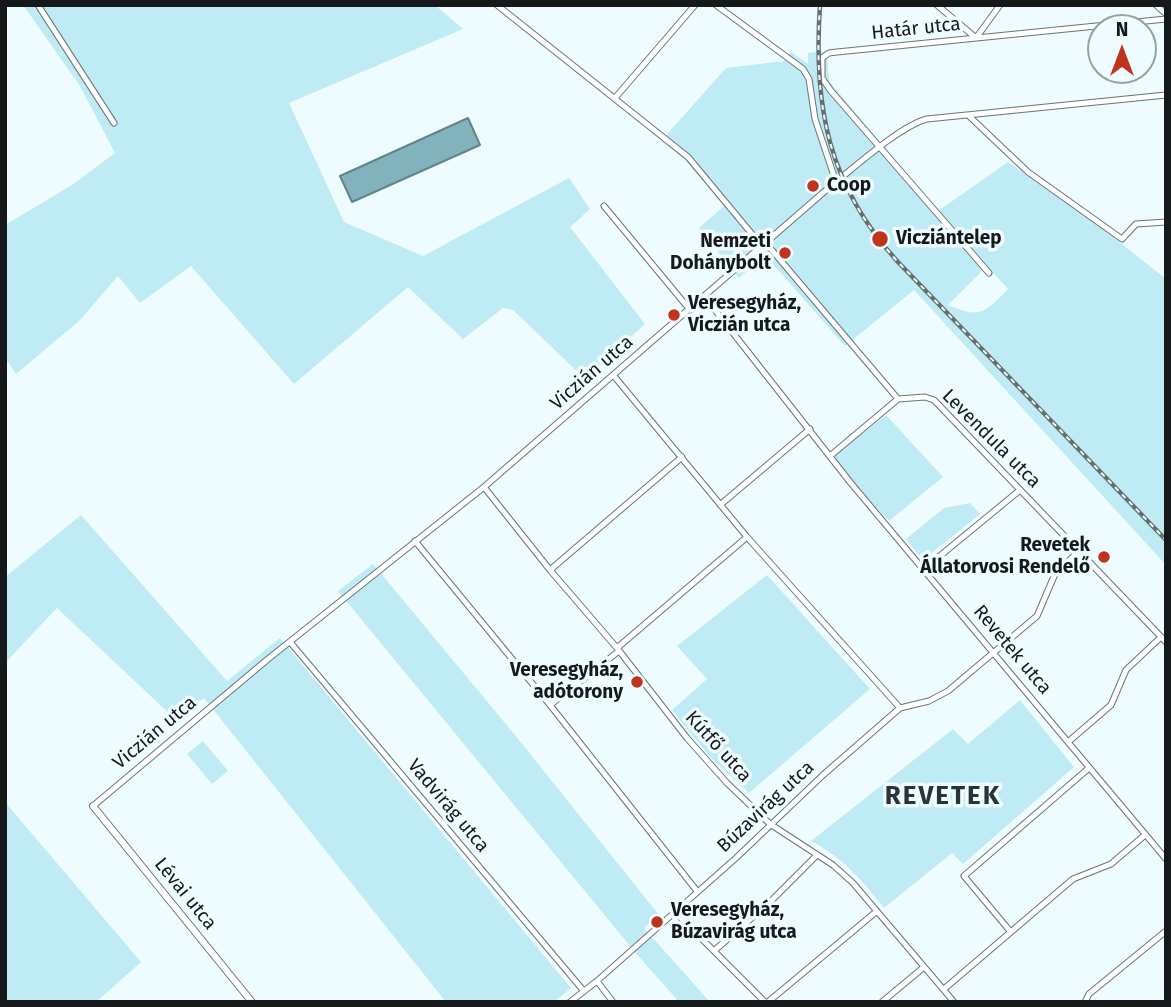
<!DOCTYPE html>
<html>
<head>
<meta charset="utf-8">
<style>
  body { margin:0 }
  #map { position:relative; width:1171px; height:1007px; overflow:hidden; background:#eefcff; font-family:"Fira Sans",sans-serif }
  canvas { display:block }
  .frame { position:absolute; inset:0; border:7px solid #15191a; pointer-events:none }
  .north { position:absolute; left:1087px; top:14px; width:70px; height:70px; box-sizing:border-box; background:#eefcff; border:2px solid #97a1a3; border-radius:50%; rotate:0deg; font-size:19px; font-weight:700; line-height:28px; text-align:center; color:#15191a }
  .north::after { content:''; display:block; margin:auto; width:24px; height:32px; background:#c0341e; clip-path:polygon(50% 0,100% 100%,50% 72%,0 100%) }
</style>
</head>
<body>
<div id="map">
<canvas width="1171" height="1007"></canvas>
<div class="frame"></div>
<div class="north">N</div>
</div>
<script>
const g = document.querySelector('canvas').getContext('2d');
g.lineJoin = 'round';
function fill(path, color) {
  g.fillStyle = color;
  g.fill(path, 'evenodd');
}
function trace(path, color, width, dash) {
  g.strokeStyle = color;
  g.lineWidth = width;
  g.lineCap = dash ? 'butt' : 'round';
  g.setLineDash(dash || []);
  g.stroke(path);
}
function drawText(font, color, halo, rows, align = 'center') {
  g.font = font + ' "Fira Sans",sans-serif';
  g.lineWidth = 7;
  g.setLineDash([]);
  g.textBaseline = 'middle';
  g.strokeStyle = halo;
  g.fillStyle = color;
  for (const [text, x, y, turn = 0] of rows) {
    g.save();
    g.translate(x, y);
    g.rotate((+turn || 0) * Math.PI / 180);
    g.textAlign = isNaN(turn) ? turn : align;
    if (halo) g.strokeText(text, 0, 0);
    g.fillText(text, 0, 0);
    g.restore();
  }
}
fill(new Path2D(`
  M 23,5 L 435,5 L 463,29 L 289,103 L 344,222 L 423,256 L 569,178 L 590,209 L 570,227 L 645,324 L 585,379 L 513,310 L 503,308 L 463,339 L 408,287 L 294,384 L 191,266 L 140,303 L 118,276 L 79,321 L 16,374 L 5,358 L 5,225 L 72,185 L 115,153 L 80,86 Z
  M 827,51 L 829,81 L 938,211 L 1008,162 L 1108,233 L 1166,279 L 1166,565 L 914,290 L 845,346 L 765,255 L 739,278 L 699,228 L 724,206 L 684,159 L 661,141 L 726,68 L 784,61 L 791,52 L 808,64 L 808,53 ZM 987,266 L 1008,289 C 984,313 981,319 948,305 Z
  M 886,415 L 943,477 L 889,521 L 853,482 L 834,456 Z
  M 970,503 L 980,514 L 923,560 L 906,539 L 944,508 Z
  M 81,515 L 227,681 L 280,638 L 571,988 L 554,1002 L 446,1002 L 204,698 L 175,719 L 57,608 L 5,663 L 5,577 Z
  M 373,564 L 515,735 L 659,915 L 644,928 L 710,1002 L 679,1002 L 635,952 L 338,591 Z
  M 767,575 L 870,689 L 749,793 L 710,757 L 672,710 L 707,679 L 677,646 Z
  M 1020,700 L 1074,767 L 963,864 L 952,853 L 884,908 C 862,880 842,857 811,841 L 953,729 L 968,744 Z
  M 203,741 L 228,771 L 212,784 L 187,754 Z
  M 5,802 L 141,962 L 96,1002 L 5,1002 Z`), '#beebf4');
const water = new Path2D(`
  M 468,118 L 480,145 L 352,202 L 340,176 Z`);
fill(water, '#82b3bd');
trace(water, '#61858c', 2);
const minor = new Path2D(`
  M 38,5 L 114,123
  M 497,5 L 688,157 L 761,245
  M 716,5 L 803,69 L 809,79 L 815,119 L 836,182
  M 937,5 L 976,38 L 1000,5
  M 1156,5 L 1166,14
  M 615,98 L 695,5
  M 969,116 L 1028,172 L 1122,239 L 1136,224 L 1166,222
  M 604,206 L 690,310
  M 765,242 L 898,399 L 925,397 L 934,400 L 1166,642
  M 989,273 L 831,91 L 822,78 L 822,58 L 829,53 L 837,52 L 1166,19
  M 704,296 L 850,482 L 1166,859
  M 614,376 L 747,537 L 900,708
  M 830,456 L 898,399
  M 484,487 L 550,570 L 617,648 L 687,738 L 727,783 L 770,824 L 833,865 L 853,883 L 954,1002
  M 720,505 L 810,429
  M 415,541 L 550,705 L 697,891
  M 924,569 L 1020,490
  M 550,570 L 682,457
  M 290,642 L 583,990
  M 617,648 L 747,537
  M 550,705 L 619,651
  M 1068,742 L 1111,705 L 1126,670 L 1161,637
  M 93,806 L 268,659 L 484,487 L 832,185 C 855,167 900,126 927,119 L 1166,95
  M 675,912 L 765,1002
  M 1010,931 L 964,876 L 1089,768
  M 715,950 L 771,901 L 817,855
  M 597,981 L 613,1002
  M 944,989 L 1073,879 L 1111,864 L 1145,835
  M 570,1002 L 597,981 L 736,858 L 823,775 L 900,708 L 929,701 L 948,691 L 1037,616 L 1055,574 L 1079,551
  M 768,1002 L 877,911
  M 882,1002 L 924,967
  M 1085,1002 L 1089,994 L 1166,931`);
const tertiary = new Path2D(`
  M 93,806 L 252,1002`);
trace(minor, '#697578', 7);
trace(tertiary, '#697578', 8);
trace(minor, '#fff', 5);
trace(tertiary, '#fff', 6);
const rail = new Path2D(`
  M 820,5 C 813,106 828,185 898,262 L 1166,540`);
trace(rail, '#666e6f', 4.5);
trace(rail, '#eefcff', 2, [5]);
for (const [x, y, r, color] of [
  [813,186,7,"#c0341e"],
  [880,239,9,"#c0341e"],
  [785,253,7,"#c0341e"],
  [674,315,7,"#c0341e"],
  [1104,557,7,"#c0341e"],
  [637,682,7,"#c0341e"],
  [657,922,7,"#c0341e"]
]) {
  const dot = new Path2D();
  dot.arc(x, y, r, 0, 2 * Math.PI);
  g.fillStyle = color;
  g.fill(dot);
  trace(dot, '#eefcff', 2.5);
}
drawText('19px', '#15191a', '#eefcff', [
  ["Határ utca",916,29,-6],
  ["Viczián utca",592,373,-41],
  ["Levendula utca",991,439,45],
  ["Revetek utca",1012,650,50],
  ["Viczián utca",155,733,-40],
  ["Kútfő utca",718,747,48],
  ["Vadvirág utca",448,806,50],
  ["Búzavirág utca",766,807,-43],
  ["Lévai utca",185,894,51]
]);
drawText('bold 19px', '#15191a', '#eefcff', [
  ["Coop",827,186],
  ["Vicziántelep",896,239],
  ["Nemzeti",771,242,"right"],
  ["Dohánybolt",771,264,"right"],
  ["Veresegyház,",688,304],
  ["Viczián utca",688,326],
  ["Revetek",1090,546,"right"],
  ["Állatorvosi Rendelő",1090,568,"right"],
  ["Veresegyház,",623,671,"right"],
  ["adótorony",623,693,"right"],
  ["Veresegyház,",671,911],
  ["Búzavirág utca",671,933]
], 'left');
g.letterSpacing = '2px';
drawText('bold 26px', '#2a3437', '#eefcff', [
  ["REVETEK",943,797]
]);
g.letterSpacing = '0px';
</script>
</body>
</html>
